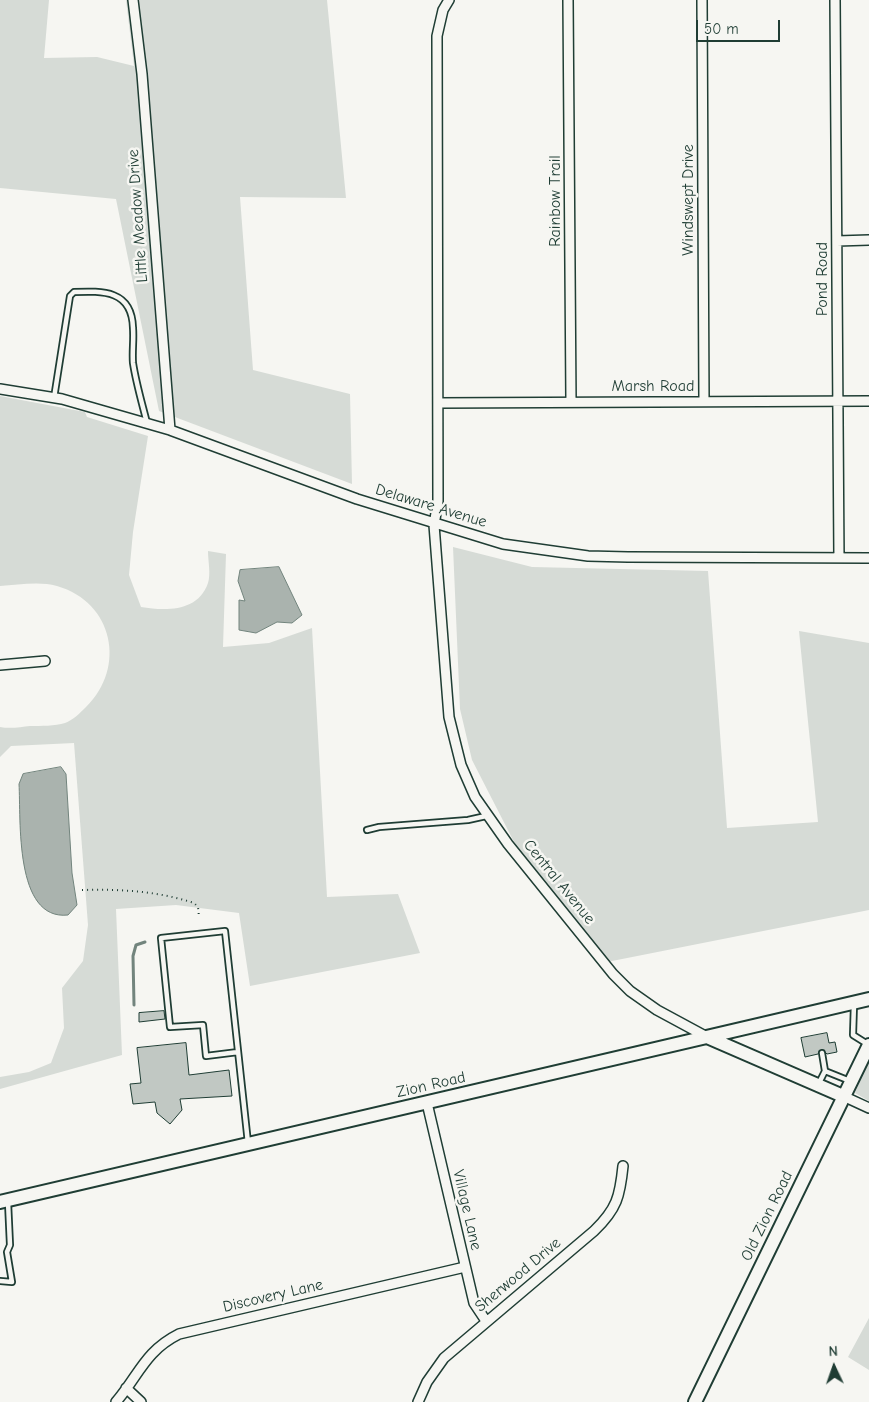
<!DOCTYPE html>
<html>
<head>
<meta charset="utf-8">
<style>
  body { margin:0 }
  #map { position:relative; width:869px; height:1402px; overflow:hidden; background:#f6f6f2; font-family:"Comic Neue",sans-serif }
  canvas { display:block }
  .north { position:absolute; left:809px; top:1342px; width:50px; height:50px; -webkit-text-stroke:4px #f6f6f2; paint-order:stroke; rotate:357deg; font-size:14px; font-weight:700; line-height:20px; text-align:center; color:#1f3d34 }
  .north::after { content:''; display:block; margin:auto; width:18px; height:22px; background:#1f3d34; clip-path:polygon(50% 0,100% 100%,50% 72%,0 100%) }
  .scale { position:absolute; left:696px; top:20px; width:84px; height:22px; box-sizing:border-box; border:2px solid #1f3d34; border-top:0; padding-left:6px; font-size:15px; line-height:18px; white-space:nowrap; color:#1f3d34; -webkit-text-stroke:4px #f6f6f2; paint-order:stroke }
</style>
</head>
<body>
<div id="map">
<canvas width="869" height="1402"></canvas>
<div class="north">N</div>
<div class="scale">50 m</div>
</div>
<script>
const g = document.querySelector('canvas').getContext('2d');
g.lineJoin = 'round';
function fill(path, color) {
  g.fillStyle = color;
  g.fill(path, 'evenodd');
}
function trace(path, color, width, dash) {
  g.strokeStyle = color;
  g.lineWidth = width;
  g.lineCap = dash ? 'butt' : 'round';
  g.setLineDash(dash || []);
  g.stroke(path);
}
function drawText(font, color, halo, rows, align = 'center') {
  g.font = font + ' "Comic Neue",sans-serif';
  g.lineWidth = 5;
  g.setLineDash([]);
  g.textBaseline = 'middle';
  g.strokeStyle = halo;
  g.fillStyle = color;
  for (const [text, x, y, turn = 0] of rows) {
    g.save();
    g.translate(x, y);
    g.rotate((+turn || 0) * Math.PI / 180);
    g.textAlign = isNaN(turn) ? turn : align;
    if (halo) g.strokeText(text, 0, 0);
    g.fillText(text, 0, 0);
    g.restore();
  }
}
fill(new Path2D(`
  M 0,0 L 49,0 L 44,58 L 97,57 L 134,66 L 126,0 L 327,0 L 346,198 L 240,197 L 253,370 L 350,394 L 352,484 L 159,411 L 116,199 L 0,188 Z
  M 0,396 L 85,412 L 87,417 L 148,436 L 133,532 L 129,575 L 141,607 C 166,611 198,612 208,583 C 211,574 208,561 208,551 L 226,554 L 223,647 L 269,643 L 312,628 L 327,897 L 398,894 L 420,953 L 250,986 L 239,913 L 176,905 L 116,909 L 122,1055 L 0,1089 L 0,1077 L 29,1072 L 51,1063 L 64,1028 L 62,988 L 83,961 L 88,925 L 74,743 L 11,746 L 0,757 L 0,727 C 10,729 21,727 30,726 C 41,726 55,726 65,723 C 73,720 80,713 86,707 C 127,667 113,602 57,586 C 39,581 18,585 0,586 Z
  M 453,547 L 532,567 L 708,571 L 727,828 L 818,822 L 799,631 L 869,643 L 869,910 L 602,963 L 532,877 L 472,760 L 460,709 Z
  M 869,1058 L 869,1101 L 855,1093 Z
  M 869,1318 L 869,1370 L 848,1357 Z`), '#d6dbd6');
const water = new Path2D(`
  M 279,567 L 302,615 L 292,623 L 277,622 L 256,633 L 239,630 L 239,600 L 245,601 L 238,581 L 240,570 Z
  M 61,767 L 66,774 L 72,873 L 77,905 L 68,915 C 14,921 21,819 19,784 L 23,774 Z`);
fill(water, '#aab3ae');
trace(water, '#72847d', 1);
trace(new Path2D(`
  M 134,1005 L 133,956 L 136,945 L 145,942`), '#72847d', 3);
const building = new Path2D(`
  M 164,1011 L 165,1019 L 139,1022 L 139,1013 Z
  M 827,1033 L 829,1043 L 835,1042 L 837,1052 L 827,1054 L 822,1049 L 818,1054 L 805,1057 L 801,1038 Z
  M 186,1043 L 189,1075 L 229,1070 L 232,1096 L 180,1099 L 182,1110 L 170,1124 L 157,1113 L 155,1102 L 133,1104 L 130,1084 L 141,1083 L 137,1048 Z`);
fill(building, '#c1c8c3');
trace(building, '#1f3d34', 1);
const lane = new Path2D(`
  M 54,398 L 70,296 L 74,292 C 103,291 132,290 133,328 C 134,340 132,351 133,363 C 136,383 142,403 147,423
  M 367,830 L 379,827 L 468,820 L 486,816
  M 854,1004 L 853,1035 L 869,1045
  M 238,1052 L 206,1056 L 203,1025 L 170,1027 L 161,938 L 225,931 L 248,1143
  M 822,1053 L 825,1071
  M 818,1085 L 825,1071 L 850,1081
  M 0,1281 L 12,1282 L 7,1252 L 10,1245 L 8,1202`);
const street = new Path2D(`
  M 133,0 L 142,74 L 170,430
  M 449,0 L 443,10 L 437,36 L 438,501 L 434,525 L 449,717 L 461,765 L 475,797 L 508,844 L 613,974 L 630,991 L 657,1010 L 707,1037
  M 568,0 L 571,401
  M 702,0 L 704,401
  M 835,0 L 839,558
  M 837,241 L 869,240
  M 0,389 L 62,399 L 170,430 L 357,499 L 503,544 L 588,556 L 628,557 L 869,558
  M 438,403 L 869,401
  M 0,665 L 45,661
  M 843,1096 L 869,1108
  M 427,1103 L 474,1303 L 486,1321
  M 126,1388 L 141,1402
  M 116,1402 C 139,1375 145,1351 179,1334 L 465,1267
  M 418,1402 L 427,1382 L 444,1358 L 594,1231 C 617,1209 620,1196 623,1166`);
const secondary = new Path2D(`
  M 707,1037 L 843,1096
  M 0,1202 L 869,999
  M 695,1402 L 869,1045`);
trace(lane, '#1f3d34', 8);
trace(street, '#1f3d34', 12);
trace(secondary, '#1f3d34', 16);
trace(new Path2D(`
  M 82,890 C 121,889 157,891 194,903 L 198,907 L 199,917`), '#1f3d34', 2, [1, 4]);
trace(lane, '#f6f6f2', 4.5);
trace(street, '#f6f6f2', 9);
trace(secondary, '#f6f6f2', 12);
drawText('16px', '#1f3d34', '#f6f6f2', [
  ["Windswept Drive",688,200,-90],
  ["Rainbow Trail",555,201,-90],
  ["Little Meadow Drive",138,216,-94],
  ["Pond Road",822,279,-90],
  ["Marsh Road",653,386],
  ["Delaware Avenue",431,506,17],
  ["Central Avenue",559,882,51],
  ["Zion Road",431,1085,-13],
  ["Village Lane",467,1210,77],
  ["Old Zion Road",767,1216,-64],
  ["Sherwood Drive",518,1275,-40],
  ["Discovery Lane",273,1296,-13]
]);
</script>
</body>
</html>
